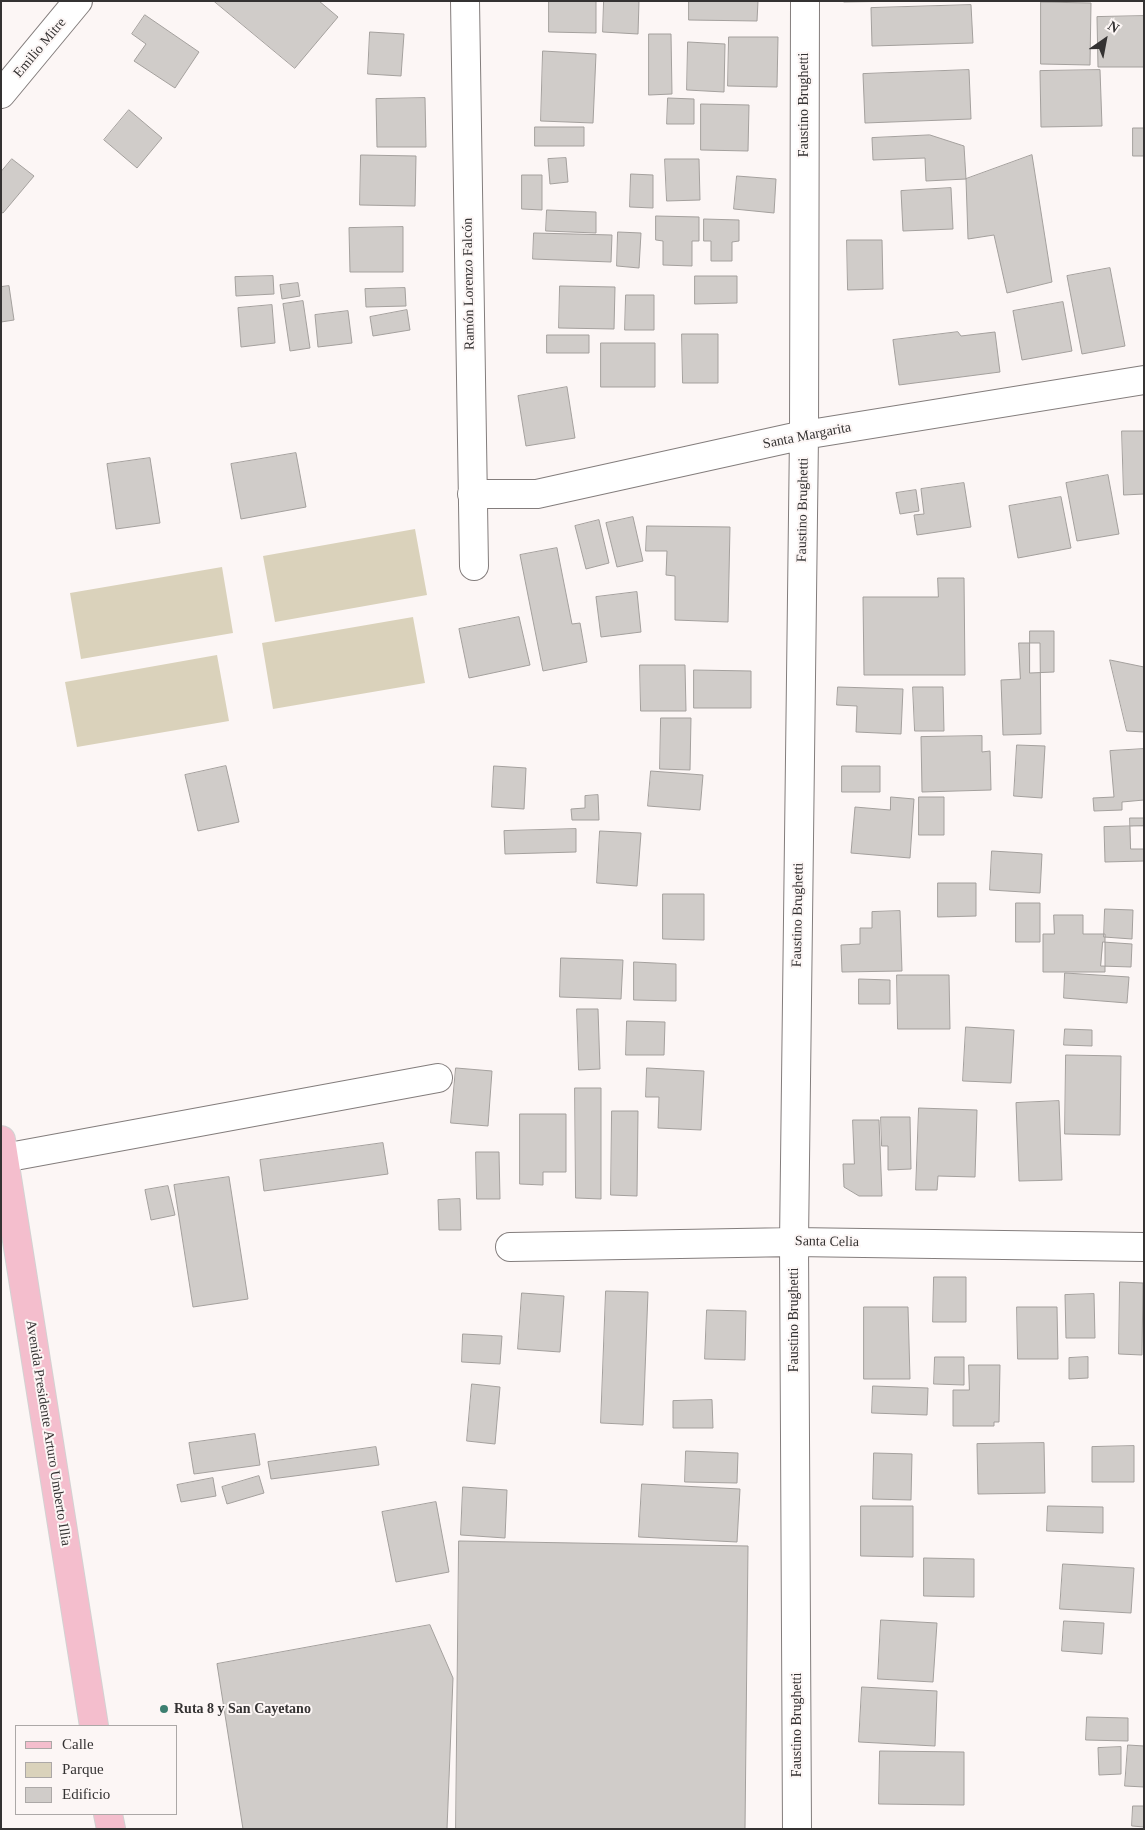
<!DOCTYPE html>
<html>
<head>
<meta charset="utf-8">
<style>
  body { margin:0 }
  #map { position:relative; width:1145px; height:1830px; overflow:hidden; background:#fcf6f5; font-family:Georgia,serif }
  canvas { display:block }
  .frame { position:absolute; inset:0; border:2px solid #343232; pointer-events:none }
  .legend { position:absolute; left:15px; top:1725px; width:162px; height:90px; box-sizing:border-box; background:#fcf6f5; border:1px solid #aca8a7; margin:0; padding:6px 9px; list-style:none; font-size:15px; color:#343232 }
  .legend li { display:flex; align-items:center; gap:10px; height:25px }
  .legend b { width:25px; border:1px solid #aca8a7 }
  .north { position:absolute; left:1080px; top:15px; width:50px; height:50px; -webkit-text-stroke:4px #fcf6f5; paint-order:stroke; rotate:33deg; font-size:14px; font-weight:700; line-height:20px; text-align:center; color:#343232 }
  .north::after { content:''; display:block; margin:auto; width:18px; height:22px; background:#343232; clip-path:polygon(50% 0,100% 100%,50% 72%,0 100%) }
</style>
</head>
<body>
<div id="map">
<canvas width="1145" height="1830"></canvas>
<div class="frame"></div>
<ul class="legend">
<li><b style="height:6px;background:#f4becd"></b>Calle</li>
<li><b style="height:14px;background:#dad2bb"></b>Parque</li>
<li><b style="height:14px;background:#d0ccc9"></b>Edificio</li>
</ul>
<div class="north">N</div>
</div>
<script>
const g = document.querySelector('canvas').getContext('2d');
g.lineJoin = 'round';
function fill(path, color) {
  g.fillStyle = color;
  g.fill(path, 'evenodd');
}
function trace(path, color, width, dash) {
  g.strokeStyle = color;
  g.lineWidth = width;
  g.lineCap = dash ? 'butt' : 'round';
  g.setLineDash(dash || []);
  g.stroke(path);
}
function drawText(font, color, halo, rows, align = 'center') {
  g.font = font + ' Georgia,serif';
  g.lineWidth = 4;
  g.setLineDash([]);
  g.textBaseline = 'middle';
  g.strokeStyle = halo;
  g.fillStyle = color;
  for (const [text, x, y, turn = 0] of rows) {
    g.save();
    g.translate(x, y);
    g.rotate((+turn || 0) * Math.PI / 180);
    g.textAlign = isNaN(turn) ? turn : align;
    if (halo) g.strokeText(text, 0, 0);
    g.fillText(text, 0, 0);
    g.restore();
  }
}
fill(new Path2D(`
  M 415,529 L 427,595 L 275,622 L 263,556 Z
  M 222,567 L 233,633 L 81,659 L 70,593 Z
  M 413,617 L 425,683 L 273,709 L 262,643 Z
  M 217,655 L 229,721 L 77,747 L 65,682 Z`), '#dad2bb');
const building = new Path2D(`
  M 214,1 L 319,1 L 338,17 L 295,68 Z
  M 549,1 L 596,1 L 596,33 L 549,32 Z
  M 604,1 L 639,1 L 638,34 L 603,32 Z
  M 689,1 L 758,1 L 757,21 L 689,20 Z
  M 844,1 L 908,1 L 844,2 Z
  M 1041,2 L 1091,3 L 1090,65 L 1041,64 Z
  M 971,5 L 973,43 L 872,46 L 871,8 Z
  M 145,15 L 199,52 L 175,88 L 134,61 L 146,44 L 132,34 Z
  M 1144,16 L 1144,67 L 1098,67 L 1097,17 Z
  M 370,32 L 404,34 L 401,76 L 368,74 Z
  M 649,34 L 671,34 L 672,94 L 649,95 Z
  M 729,37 L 778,37 L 777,87 L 728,86 Z
  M 688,42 L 725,44 L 724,92 L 687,90 Z
  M 543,51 L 596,54 L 593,123 L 541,121 Z
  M 969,70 L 971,119 L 865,123 L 863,74 Z
  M 1100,70 L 1102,126 L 1041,127 L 1040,71 Z
  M 425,98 L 426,147 L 377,147 L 376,99 Z
  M 668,98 L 694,99 L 694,124 L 667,124 Z
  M 701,104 L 749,105 L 748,151 L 701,150 Z
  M 129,110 L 162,138 L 137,168 L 104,140 Z
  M 535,127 L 584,127 L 584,146 L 535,146 Z
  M 1133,128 L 1144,128 L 1144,156 L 1133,156 Z
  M 930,135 L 964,146 L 966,179 L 926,181 L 925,158 L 873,160 L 872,138 Z
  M 361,155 L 416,156 L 415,206 L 360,205 Z
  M 1032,155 L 1052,282 L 1007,293 L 994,235 L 968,239 L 966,179 Z
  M 566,158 L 568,182 L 550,184 L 548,159 Z
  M 12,159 L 34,176 L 3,213 L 1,212 L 1,172 Z
  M 665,159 L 699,159 L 700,200 L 667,201 Z
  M 631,174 L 653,175 L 653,208 L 630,207 Z
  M 522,175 L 542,175 L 542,210 L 522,209 Z
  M 737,176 L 776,179 L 774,213 L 734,209 Z
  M 951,188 L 953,229 L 903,231 L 901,191 Z
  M 547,210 L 596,212 L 596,233 L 546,231 Z
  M 656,216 L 699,217 L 699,241 L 692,241 L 692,266 L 663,265 L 663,241 L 656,240 Z
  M 704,219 L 739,220 L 739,241 L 732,242 L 732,261 L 711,261 L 711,241 L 704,241 Z
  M 403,227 L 403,272 L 350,272 L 349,228 Z
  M 618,232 L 641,233 L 639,268 L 617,266 Z
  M 534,233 L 612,235 L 611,262 L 533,259 Z
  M 847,240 L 882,240 L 883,289 L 848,290 Z
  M 1110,268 L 1125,346 L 1082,354 L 1067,276 Z
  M 273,276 L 274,294 L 236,296 L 235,277 Z
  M 695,276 L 737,276 L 737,303 L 695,304 Z
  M 298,283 L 300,296 L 282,299 L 280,285 Z
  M 9,286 L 14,320 L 1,322 L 1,287 Z
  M 560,286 L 615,287 L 614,329 L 559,328 Z
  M 405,288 L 406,306 L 366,307 L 365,289 Z
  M 626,295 L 654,295 L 654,330 L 625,330 Z
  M 303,301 L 310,348 L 290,351 L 283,304 Z
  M 1063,302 L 1072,351 L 1022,360 L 1013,311 Z
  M 272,305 L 275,343 L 241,347 L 238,308 Z
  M 407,310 L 410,330 L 373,336 L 370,317 Z
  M 348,311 L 352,343 L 318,347 L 315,315 Z
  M 958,332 L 961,336 L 995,332 L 1000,372 L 899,385 L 893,340 Z
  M 682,334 L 718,334 L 718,383 L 683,383 Z
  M 547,335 L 589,335 L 589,353 L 547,353 Z
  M 601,343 L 655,343 L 655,387 L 601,387 Z
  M 567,387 L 575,438 L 526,446 L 518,396 Z
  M 1122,431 L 1144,431 L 1144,494 L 1124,495 Z
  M 296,453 L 306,507 L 241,519 L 231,464 Z
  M 150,458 L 160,523 L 116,529 L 107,464 Z
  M 1108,475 L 1119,534 L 1077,541 L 1066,483 Z
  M 964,483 L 971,527 L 917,535 L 914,515 L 924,514 L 921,489 Z
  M 916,490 L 919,511 L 900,514 L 896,493 Z
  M 1061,497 L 1071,548 L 1018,558 L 1009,506 Z
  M 633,517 L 643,561 L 617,567 L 606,523 Z
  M 599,520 L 609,563 L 586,569 L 575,526 Z
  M 647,526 L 730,527 L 728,622 L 675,620 L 675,576 L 666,575 L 667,551 L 646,551 Z
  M 557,548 L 572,624 L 580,623 L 587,662 L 543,671 L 520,555 Z
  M 938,578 L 964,578 L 965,675 L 864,675 L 863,597 L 938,597 Z
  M 637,592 L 641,632 L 601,637 L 596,597 Z
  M 519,617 L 530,665 L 469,678 L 459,629 Z
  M 1030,631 L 1054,631 L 1054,672 L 1030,673 Z
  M 1019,643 L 1040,643 L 1041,734 L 1003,735 L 1001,680 L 1020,679 Z
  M 1110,660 L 1144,667 L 1144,732 L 1127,731 Z
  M 640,665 L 685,665 L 686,711 L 641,711 Z
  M 694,670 L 751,671 L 751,708 L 694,708 Z
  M 838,687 L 903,689 L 901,734 L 856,732 L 857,706 L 837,705 Z
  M 913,687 L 943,687 L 944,731 L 915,731 Z
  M 661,718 L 691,718 L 690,770 L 660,769 Z
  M 982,736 L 982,752 L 990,751 L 991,790 L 922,792 L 921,737 Z
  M 1017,745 L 1045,746 L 1042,798 L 1014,796 Z
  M 1144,749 L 1144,800 L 1122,802 L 1122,810 L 1094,811 L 1093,798 L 1114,797 L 1110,751 Z
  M 226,766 L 239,822 L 198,831 L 185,775 Z
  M 494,766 L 526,768 L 524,809 L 492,807 Z
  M 842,766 L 880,766 L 880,792 L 842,792 Z
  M 651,771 L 703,775 L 700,810 L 648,806 Z
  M 598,795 L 599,820 L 572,820 L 571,809 L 585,808 L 585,796 Z
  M 891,797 L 914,799 L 910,858 L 851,853 L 855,807 L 890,810 Z
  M 919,797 L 944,797 L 944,835 L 919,835 Z
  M 1130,818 L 1144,818 L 1144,849 L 1131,849 Z
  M 1144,826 L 1144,861 L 1105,862 L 1104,827 Z
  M 576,829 L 576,852 L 505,854 L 504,831 Z
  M 600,831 L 641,833 L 637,886 L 597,883 Z
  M 992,851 L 1042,854 L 1040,893 L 990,890 Z
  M 938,883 L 976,883 L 976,916 L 938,917 Z
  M 663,894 L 704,894 L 704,940 L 663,939 Z
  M 1016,903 L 1040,903 L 1040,942 L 1016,942 Z
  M 1105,909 L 1133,910 L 1132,939 L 1104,937 Z
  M 900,911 L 902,971 L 842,972 L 841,945 L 860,944 L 860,928 L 872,928 L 872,912 Z
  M 1054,915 L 1083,915 L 1083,934 L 1105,934 L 1105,972 L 1043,972 L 1043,934 L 1054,934 Z
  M 1103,942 L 1132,944 L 1131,967 L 1101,966 Z
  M 561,958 L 623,960 L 621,999 L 560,997 Z
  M 634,962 L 676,964 L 676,1001 L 634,1000 Z
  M 1065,973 L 1129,977 L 1127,1003 L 1064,998 Z
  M 897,975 L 949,975 L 950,1029 L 898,1029 Z
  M 859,979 L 890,980 L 890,1004 L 859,1004 Z
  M 577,1009 L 598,1009 L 600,1069 L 579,1070 Z
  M 627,1021 L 665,1022 L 664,1055 L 626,1055 Z
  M 966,1027 L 1014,1030 L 1011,1083 L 963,1081 Z
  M 1065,1029 L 1092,1030 L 1092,1046 L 1064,1045 Z
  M 1066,1055 L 1121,1056 L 1120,1135 L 1065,1134 Z
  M 456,1068 L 492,1071 L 488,1126 L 451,1123 Z
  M 647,1068 L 704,1071 L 701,1130 L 658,1128 L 659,1097 L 646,1097 Z
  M 575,1088 L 601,1088 L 601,1199 L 576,1198 Z
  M 1059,1101 L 1062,1180 L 1019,1181 L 1016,1103 Z
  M 919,1108 L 977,1110 L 975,1177 L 938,1176 L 937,1190 L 916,1190 Z
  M 612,1111 L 638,1111 L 637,1196 L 611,1195 Z
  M 520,1114 L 566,1114 L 566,1172 L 543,1172 L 543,1185 L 520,1184 Z
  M 881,1117 L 910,1117 L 911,1169 L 888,1170 L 888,1146 L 882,1146 Z
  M 853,1120 L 879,1120 L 882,1196 L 859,1196 L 844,1187 L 843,1164 L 854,1164 Z
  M 383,1143 L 388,1174 L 264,1191 L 260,1160 Z
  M 476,1152 L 499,1152 L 500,1199 L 477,1199 Z
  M 229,1177 L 248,1299 L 193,1307 L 174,1185 Z
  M 168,1186 L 175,1215 L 151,1220 L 145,1190 Z
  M 460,1199 L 461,1230 L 439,1230 L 438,1200 Z
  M 934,1277 L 966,1277 L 966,1322 L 933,1322 Z
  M 1120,1282 L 1143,1283 L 1142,1355 L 1119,1354 Z
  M 606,1291 L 648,1292 L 643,1425 L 601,1423 Z
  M 522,1293 L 564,1296 L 560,1352 L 518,1349 Z
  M 1094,1294 L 1095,1338 L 1066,1338 L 1065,1295 Z
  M 864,1307 L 908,1307 L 910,1379 L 864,1379 Z
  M 1017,1307 L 1057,1307 L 1058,1359 L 1018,1359 Z
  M 707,1310 L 746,1311 L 745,1360 L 705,1359 Z
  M 463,1334 L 502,1336 L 500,1364 L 462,1362 Z
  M 935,1357 L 964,1357 L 964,1385 L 934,1384 Z
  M 1088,1357 L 1088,1378 L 1069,1379 L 1069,1358 Z
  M 969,1365 L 1000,1365 L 999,1422 L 994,1422 L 994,1426 L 953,1426 L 953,1390 L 969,1390 Z
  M 472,1384 L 500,1387 L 495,1444 L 467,1441 Z
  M 873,1386 L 928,1388 L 927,1415 L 872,1413 Z
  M 712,1400 L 713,1428 L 673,1428 L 673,1401 Z
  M 255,1434 L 260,1465 L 194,1474 L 189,1443 Z
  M 1044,1443 L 1045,1493 L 978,1494 L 977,1444 Z
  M 1134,1446 L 1134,1482 L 1092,1482 L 1092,1447 Z
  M 376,1447 L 379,1465 L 271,1479 L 268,1462 Z
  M 686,1451 L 738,1453 L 737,1483 L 685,1482 Z
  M 874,1453 L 912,1454 L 911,1500 L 873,1499 Z
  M 259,1476 L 264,1493 L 227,1504 L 222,1487 Z
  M 213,1478 L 216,1496 L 181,1502 L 177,1485 Z
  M 642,1484 L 740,1489 L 737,1542 L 639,1537 Z
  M 463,1487 L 507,1490 L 505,1538 L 461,1535 Z
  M 436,1502 L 449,1572 L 396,1582 L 382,1512 Z
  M 861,1506 L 913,1506 L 913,1557 L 861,1556 Z
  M 1048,1506 L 1103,1507 L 1103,1533 L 1047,1531 Z
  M 459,1541 L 748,1546 L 745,1829 L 456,1829 Z
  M 924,1558 L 974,1559 L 974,1597 L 924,1596 Z
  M 1063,1564 L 1134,1568 L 1131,1613 L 1060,1609 Z
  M 881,1620 L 937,1623 L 933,1682 L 878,1679 Z
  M 1064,1621 L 1104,1623 L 1102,1654 L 1062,1651 Z
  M 430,1625 L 453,1678 L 447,1829 L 243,1829 L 217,1664 Z
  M 862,1687 L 937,1691 L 935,1746 L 859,1742 Z
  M 1087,1717 L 1128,1718 L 1128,1741 L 1086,1740 Z
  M 1128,1745 L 1144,1746 L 1144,1787 L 1125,1786 Z
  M 1121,1747 L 1121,1774 L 1099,1775 L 1098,1748 Z
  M 880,1751 L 964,1752 L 964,1805 L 879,1804 Z
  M 1133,1806 L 1144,1806 L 1144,1827 L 1132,1826 Z`);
fill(building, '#d0ccc9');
trace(building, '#a4a09d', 1);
const minor = new Path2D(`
  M 465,1 L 474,566
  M 1,94 L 78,1
  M 472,494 L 537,494 L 804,435 L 1144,380
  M 4,1158 L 438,1078
  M 510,1247 L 794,1242 L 1144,1247
  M 797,1829 L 794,1242 L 804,435 L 805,1`);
const major = new Path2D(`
  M 1,1140 L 94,1726
  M 108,1814 L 111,1829`);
trace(minor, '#837d7c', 30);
trace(major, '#d2d2d2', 30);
trace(minor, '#fff', 28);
trace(major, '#f4becd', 28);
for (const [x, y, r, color] of [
  [164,1709,5,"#3d7f70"]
]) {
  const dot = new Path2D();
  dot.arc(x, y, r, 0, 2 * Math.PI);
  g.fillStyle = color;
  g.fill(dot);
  trace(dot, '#fcf6f5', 2);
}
drawText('14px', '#343232', '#fcf6f5', [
  ["Emilio Mitre",40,48,-50],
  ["Faustino Brughetti",804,105,-90],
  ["Ramón Lorenzo Falcón",469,284,-91],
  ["Santa Margarita",807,436,-11],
  ["Faustino Brughetti",803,510,-89],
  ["Faustino Brughetti",798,915,-89],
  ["Santa Celia",827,1242,1],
  ["Faustino Brughetti",794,1320,-90],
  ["Avenida Presidente Arturo Umberto Illia",48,1433,81],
  ["Faustino Brughetti",797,1725,-90]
]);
drawText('bold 14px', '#343232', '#fcf6f5', [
  ["Ruta 8 y San Cayetano",174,1709]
], 'left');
</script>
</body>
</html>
